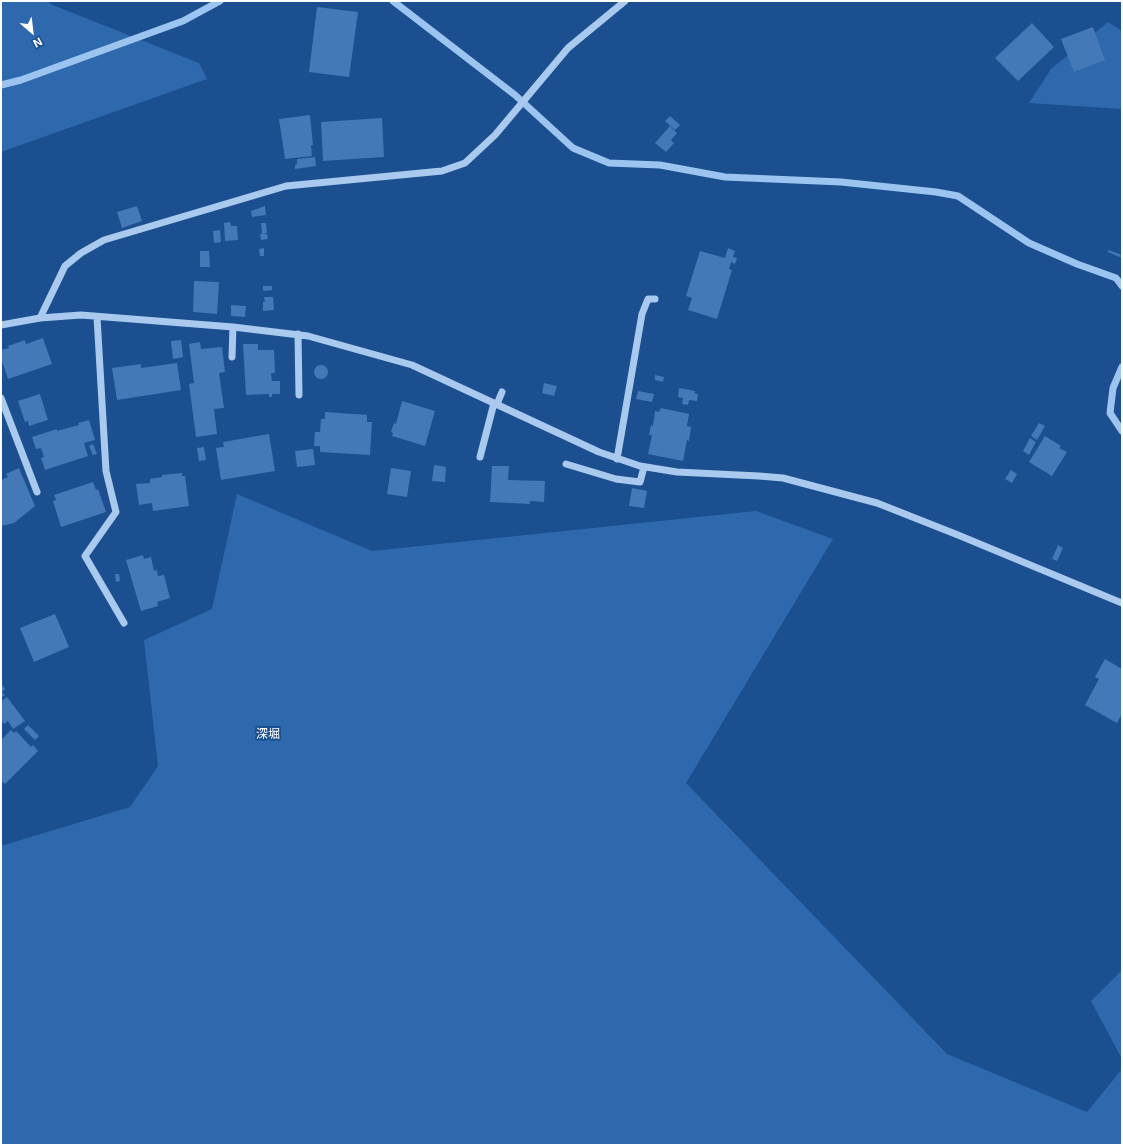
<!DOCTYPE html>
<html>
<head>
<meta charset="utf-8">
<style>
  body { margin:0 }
  #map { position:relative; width:1123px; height:1146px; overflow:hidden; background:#1b4f8f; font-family:Inter,sans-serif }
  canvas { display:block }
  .frame { position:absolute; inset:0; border:2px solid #fff; pointer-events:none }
  .north { position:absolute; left:12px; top:12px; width:40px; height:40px; -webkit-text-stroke:3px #1b4f8f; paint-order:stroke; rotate:152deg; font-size:11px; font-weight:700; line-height:16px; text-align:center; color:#fff }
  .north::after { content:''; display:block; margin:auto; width:14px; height:18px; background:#fff; clip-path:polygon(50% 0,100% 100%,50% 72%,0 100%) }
</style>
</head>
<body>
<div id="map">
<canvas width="1123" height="1146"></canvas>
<div class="frame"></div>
<div class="north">N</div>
</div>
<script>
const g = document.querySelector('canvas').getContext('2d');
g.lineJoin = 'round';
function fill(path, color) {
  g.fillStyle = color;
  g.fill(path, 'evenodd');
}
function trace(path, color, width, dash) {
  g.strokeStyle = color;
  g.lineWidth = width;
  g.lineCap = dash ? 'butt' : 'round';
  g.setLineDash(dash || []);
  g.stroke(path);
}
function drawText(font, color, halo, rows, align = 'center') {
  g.font = font + ' Inter,"Noto Sans JP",sans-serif';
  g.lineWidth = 4;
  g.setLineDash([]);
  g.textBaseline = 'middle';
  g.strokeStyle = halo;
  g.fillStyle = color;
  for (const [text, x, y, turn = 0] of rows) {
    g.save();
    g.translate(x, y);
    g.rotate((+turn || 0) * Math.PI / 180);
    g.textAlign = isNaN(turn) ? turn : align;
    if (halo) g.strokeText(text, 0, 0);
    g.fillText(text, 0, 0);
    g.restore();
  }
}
fill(new Path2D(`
  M 1,1 L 49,1 L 50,4 L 199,63 L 207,79 L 1,152 Z
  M 1108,22 L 1122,31 L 1122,109 L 1029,103 L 1051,69 Z
  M 237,494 L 372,551 L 756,511 L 833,539 L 686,783 L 947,1054 L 1087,1112 L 1122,1069 L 1122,1145 L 1,1145 L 1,846 L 130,807 L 158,766 L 144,640 L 212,609 Z
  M 1122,970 L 1122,1059 L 1091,1001 Z`), '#2e69ad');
trace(new Path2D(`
  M 393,1 L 515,95 L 573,148 L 609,163 L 660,165 L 725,177 L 841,182 L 936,192 L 958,196 L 1029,243 L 1077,264 L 1116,278 L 1122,286
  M 1,85 L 21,80 L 183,21 L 220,1
  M 1122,367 L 1113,388 L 1110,413 L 1122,431`), '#9cc4f0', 7);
fill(new Path2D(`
  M 317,7 L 358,12 L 349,77 L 309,72 Z
  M 1032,23 L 1054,47 L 1018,81 L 995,58 Z
  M 1093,27 L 1105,60 L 1074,72 L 1061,39 Z
  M 310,115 L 313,145 L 311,145 L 312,156 L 285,159 L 279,119 Z
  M 670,116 L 680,125 L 675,130 L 665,121 Z
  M 382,118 L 384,157 L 323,161 L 321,122 Z
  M 670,126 L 677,133 L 671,140 L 674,143 L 666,152 L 655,143 Z
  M 315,157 L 316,166 L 295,169 L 295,165 L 297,164 L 297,159 Z
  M 137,206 L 142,221 L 122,228 L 117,212 Z
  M 265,206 L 266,215 L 252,217 L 251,211 Z
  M 230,222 L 231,226 L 237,226 L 238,240 L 225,241 L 224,223 Z
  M 261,223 L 266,223 L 267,233 L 262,234 Z
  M 220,230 L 221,242 L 214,243 L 213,231 Z
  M 260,234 L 267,234 L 268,239 L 261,240 Z
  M 264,248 L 264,256 L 260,256 L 259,249 Z
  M 728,248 L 735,251 L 733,257 L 737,258 L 735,264 L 731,262 L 729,269 L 732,270 L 717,319 L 688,310 L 692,298 L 686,296 L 700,251 L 725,258 Z
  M 1108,250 L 1122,255 L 1122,258 L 1108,252 Z
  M 200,251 L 209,251 L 210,267 L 200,267 Z
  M 194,281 L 219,282 L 217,314 L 193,312 Z
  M 263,286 L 272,286 L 272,290 L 263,291 Z
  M 264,297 L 273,297 L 274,310 L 263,311 L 263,302 L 265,302 Z
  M 231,305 L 246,306 L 245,317 L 231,316 Z
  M 43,338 L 52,364 L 8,379 L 1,358 L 1,350 L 9,348 L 8,346 L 25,340 L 26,344 Z
  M 181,340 L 183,357 L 173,359 L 171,341 Z
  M 200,342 L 201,349 L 222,347 L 225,372 L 219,373 L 224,408 L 214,409 L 217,434 L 196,437 L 189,384 L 194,383 L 189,344 Z
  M 243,344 L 258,344 L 258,350 L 274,350 L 275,373 L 271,373 L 272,381 L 280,381 L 280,394 L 272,394 L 272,397 L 269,397 L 269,394 L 246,395 Z
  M 177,363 L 181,390 L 117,400 L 112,368 L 141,364 L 141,368 Z
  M314 372a7 7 0 1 1 14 0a7 7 0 1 1-14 0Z
  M 655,375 L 664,377 L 663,382 L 655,380 Z
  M 544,383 L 557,386 L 554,396 L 542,393 Z
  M 679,388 L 695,391 L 694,393 L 698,394 L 697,401 L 689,400 L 688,405 L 682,404 L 683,398 L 678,397 Z
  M 638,391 L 654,394 L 652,402 L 636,399 Z
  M 40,394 L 48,420 L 29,426 L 28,421 L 25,422 L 18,401 Z
  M 402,401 L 435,411 L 425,446 L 392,436 L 393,433 L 391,432 L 394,423 L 396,424 Z
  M 661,408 L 689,414 L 687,426 L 691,427 L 689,441 L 687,440 L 683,461 L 648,454 L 652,435 L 649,435 L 651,425 L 653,426 L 655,411 L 659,412 Z
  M 325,412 L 367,415 L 367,422 L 372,422 L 370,455 L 320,452 L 320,446 L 314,446 L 315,432 L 320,432 L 321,419 L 325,419 Z
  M 89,420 L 95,440 L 84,443 L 88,456 L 45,470 L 41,458 L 44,457 L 41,448 L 36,449 L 32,437 L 57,429 L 57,431 L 79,425 L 78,423 Z
  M 1039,423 L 1045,426 L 1037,440 L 1031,436 Z
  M 269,434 L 275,471 L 221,480 L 216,448 L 224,447 L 223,442 Z
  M 1045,436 L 1061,446 L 1059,448 L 1067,452 L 1052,476 L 1029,462 Z
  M 1030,438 L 1036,442 L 1029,455 L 1023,451 Z
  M 93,444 L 97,454 L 93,455 L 89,446 Z
  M 204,447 L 206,460 L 199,461 L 197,448 Z
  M 313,449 L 315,465 L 297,467 L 295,451 Z
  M 434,465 L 446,467 L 445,482 L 432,481 Z
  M 492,466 L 509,466 L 508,480 L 545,481 L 544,502 L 530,501 L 530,504 L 490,502 Z
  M 19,468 L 35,506 L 14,523 L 1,526 L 1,480 L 8,477 L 6,474 Z
  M 391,468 L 411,471 L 407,497 L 387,494 Z
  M 1011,470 L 1017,474 L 1012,483 L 1005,479 Z
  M 182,473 L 182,476 L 185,476 L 189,506 L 153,511 L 152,503 L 139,505 L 136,484 L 150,483 L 150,479 L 162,477 L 162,475 Z
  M 93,482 L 96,490 L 98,489 L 106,512 L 61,527 L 53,501 L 56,500 L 54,495 Z
  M 632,488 L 647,491 L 644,508 L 629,506 Z
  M 1058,545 L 1063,548 L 1057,561 L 1052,559 Z
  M 143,555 L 144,559 L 151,557 L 154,571 L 157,570 L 158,576 L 164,575 L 170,598 L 157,602 L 158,606 L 141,611 L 126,560 Z
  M 115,574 L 119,574 L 120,581 L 116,582 Z
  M 55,614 L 69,647 L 34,662 L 20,628 Z
  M 1105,659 L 1122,669 L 1122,714 L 1117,723 L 1085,705 L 1099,679 L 1095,677 Z
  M 1,683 L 5,689 L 2,692 L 5,695 L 1,698 Z
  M 7,697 L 25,721 L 13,729 L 8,721 L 4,724 L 1,720 L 1,701 Z
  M 28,725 L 39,736 L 35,740 L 24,729 Z
  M 11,730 L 14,733 L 16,731 L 31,747 L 33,745 L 38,751 L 5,784 L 3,782 L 1,783 L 1,740 Z`), '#4478b7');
trace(new Path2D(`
  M 97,317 L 106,471 L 116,512 L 85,556 L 124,623
  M 40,318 L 65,266 L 81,253 L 104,240 L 286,186 L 442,171 L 465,163 L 495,135 L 568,48 L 625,1
  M 1,325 L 40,318 L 81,315 L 233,327 L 308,336 L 412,365 L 599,452 L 640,466 L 677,472 L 759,476 L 783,478 L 877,503 L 958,535 L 1122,603
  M 298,334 L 299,395
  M 232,357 L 233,327
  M 1,398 L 37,492
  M 497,404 L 502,392
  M 480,457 L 494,403
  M 617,459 L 642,314 L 648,299 L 655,299
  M 566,464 L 616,479 L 640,482 L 644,467`), '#a9c9ee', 7);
drawText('12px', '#fff', '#1b4f8f', [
  ["深堀",268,734]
]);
</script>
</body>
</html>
